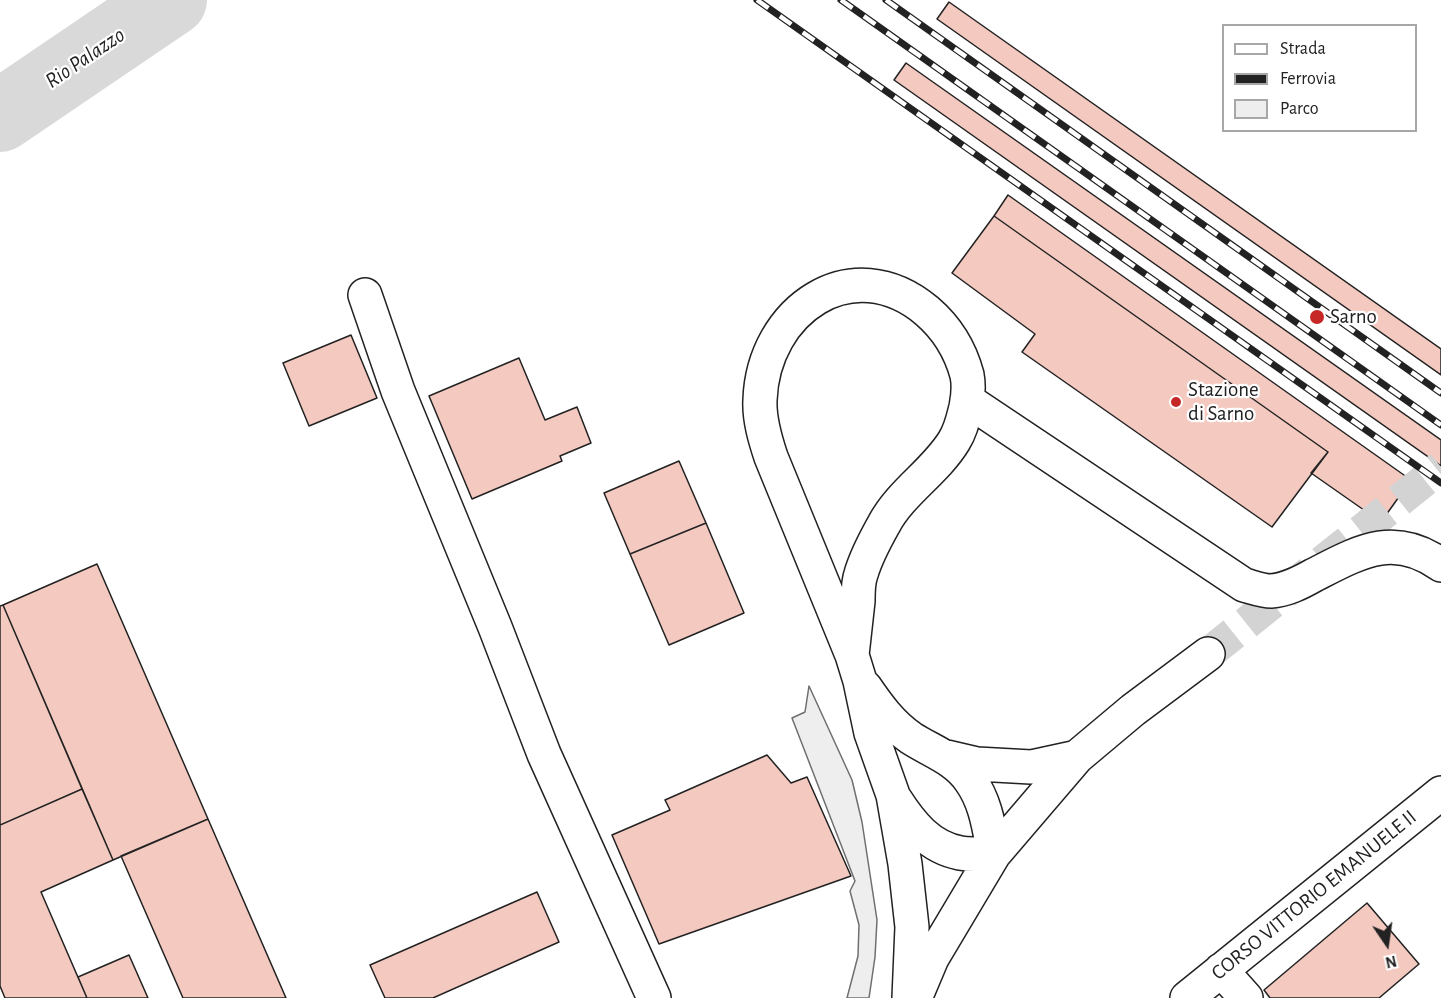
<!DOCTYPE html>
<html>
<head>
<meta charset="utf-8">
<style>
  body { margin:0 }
  #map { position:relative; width:1441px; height:998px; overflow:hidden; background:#fff; font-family:"Alegreya Sans",sans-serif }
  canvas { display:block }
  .legend { position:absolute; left:1222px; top:24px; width:195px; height:108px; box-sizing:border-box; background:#fff; border:2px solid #a7a7a7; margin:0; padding:8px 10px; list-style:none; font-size:18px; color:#222 }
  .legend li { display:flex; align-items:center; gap:12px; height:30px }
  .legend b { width:30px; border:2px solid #a7a7a7 }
  .north { position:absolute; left:1357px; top:914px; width:60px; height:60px; -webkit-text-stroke:4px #fff; paint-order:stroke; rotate:167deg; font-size:16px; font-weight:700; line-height:24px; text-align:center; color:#222 }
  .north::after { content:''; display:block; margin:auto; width:21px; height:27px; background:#222; clip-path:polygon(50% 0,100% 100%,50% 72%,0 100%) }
</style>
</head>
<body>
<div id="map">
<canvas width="1441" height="998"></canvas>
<ul class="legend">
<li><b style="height:8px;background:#fff"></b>Strada</li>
<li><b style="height:8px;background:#222"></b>Ferrovia</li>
<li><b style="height:16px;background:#eee"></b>Parco</li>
</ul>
<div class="north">N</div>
</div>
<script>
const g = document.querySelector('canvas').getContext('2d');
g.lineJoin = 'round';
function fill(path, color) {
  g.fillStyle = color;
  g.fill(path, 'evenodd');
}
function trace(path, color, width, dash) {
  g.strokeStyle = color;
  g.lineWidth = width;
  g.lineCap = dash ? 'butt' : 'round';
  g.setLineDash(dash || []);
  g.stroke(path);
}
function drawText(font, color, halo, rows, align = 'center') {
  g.font = font + ' "Alegreya Sans",sans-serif';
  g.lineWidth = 4.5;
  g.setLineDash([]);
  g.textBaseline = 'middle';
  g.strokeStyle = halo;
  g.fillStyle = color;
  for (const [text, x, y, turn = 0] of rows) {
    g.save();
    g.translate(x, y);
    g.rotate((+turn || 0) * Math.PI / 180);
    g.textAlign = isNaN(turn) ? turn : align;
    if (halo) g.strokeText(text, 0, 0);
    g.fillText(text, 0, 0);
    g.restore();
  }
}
const green = new Path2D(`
  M 809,686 L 852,780 L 862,822 L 877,920 L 875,957 L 869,998 L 847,998 L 858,956 L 859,925 L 850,891 L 855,881 L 792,718 L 805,712 Z`);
fill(green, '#eee');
trace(green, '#6f6f6f', 1.5);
trace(new Path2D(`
  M 0,116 L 171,0`), '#d9d9d9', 72);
const building = new Path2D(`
  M 949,2 L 1441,349 L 1441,375 L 937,19 Z
  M 906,63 L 1441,440 L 1441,466 L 894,80 Z
  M 1008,195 L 1411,480 L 1381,522 L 1311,473 L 1328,452 L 994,216 Z
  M 994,216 L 1328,452 L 1272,527 L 1022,352 L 1035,334 L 952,273 Z
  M 351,335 L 377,398 L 309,426 L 283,363 Z
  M 519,358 L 545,420 L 577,407 L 591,443 L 560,456 L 562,461 L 472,499 L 429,396 Z
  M 679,461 L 706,523 L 630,554 L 604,493 Z
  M 706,523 L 744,613 L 669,645 L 630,554 Z
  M 97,564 L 208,819 L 113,860 L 3,605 Z
  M 3,605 L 82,789 L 0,825 L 0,606 Z
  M 767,755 L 791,783 L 807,777 L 851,876 L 659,944 L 612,835 L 670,810 L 665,800 Z
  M 82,789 L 113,860 L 41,892 L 87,998 L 5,998 L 0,986 L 0,825 Z
  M 208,819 L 286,998 L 183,998 L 121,856 Z
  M 537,892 L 559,942 L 433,998 L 385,998 L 370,965 Z
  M 1367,903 L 1419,964 L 1379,998 L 1270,998 L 1264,990 Z
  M 129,955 L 148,998 L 87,998 L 78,977 Z`);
fill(building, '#f3c9c0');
trace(building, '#222', 1.5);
trace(new Path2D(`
  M 1208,654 L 1441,467`), '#d3d3d3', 33, [33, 16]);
const minor = new Path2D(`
  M 365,295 L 398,391 L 495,627 L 544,754 L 654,998
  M 967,400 L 1244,585 C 1252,587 1262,591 1271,591 C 1286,590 1300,583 1314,575 C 1359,552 1394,531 1441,565
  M 852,655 C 854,637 856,619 858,601 C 858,592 858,582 861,574 C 866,557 875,540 884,524 C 901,492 935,472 954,441 C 961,430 963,419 966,407 C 968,397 969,385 967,375 C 960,349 948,329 927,311 C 852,248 763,310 760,400 C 759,419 765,439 771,457 L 852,655 L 860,681 L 871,733 L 893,795 L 905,864 L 912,927 L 909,998
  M 865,687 C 878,706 891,724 911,738 C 931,751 956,759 970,780 C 986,802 989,828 994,854
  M 947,757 L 977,764 L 1031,767 L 1077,757
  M 895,799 C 911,824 929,847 960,853 C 971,855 983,853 994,854
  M 1221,970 L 1246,998
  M 916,996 L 932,958 L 994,854 L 1077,757 L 1133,710 L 1208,654
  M 1187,998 L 1441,793`);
trace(minor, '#222', 36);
trace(minor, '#fff', 33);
const rail = new Path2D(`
  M 757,0 L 1441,483
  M 841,0 L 1441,425
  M 886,0 L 1441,393`);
trace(rail, '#222', 7);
trace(rail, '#fff', 4.5, [14]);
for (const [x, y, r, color] of [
  [1317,317,8,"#c62828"],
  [1176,402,6,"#c62828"]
]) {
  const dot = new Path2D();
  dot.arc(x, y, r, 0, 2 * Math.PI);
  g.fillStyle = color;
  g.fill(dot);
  trace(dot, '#fff', 2);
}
drawText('21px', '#222', '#fff', [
  ["Sarno",1330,317],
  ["Stazione",1188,390],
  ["di Sarno",1188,414]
], 'left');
drawText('21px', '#222', '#fff', [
  ["CORSO VITTORIO EMANUELE II",1314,895,-39]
]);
drawText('italic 22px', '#222', '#fff', [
  ["Rio Palazzo",85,58,-34]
]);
</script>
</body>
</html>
